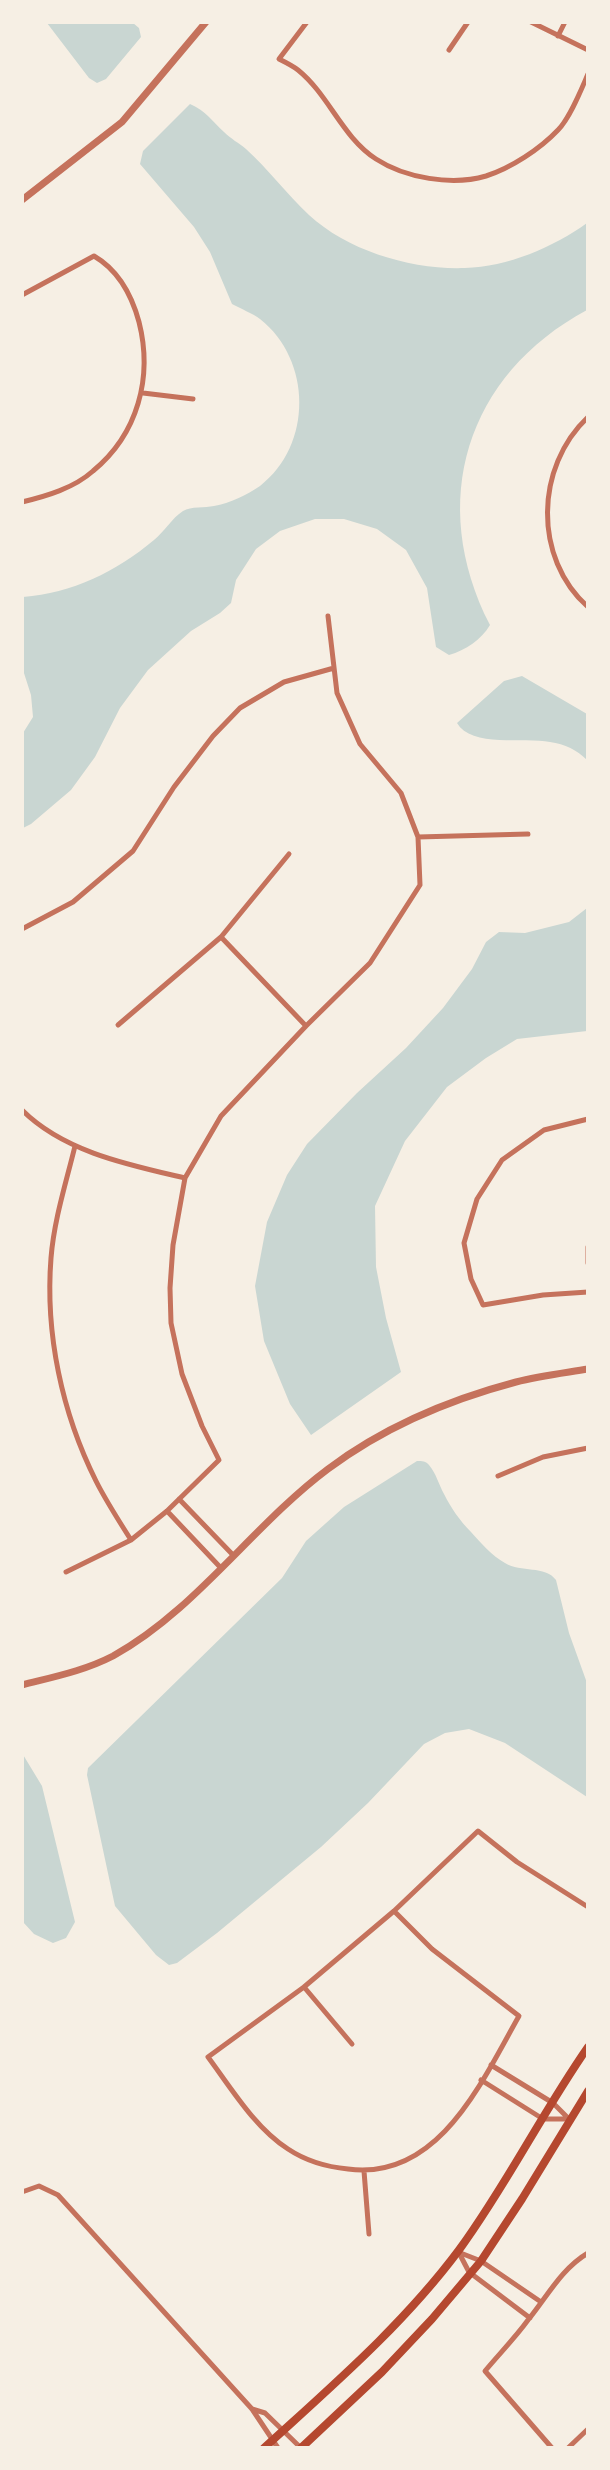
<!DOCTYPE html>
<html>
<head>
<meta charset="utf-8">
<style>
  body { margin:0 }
  #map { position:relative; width:610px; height:2470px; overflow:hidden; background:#f6efe4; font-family:Signika,sans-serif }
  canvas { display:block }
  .frame { position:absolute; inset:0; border:24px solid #f6efe4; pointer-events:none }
</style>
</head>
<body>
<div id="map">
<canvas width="610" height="2470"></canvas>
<div class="frame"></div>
</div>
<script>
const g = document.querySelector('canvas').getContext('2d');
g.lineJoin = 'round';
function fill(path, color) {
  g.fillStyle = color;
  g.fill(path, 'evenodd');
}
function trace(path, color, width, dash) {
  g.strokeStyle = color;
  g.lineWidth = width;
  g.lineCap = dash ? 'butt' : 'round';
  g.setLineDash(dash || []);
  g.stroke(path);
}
fill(new Path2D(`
  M 47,23 L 133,23 L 139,28 L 141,37 L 106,79 L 97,83 L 89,78 Z
  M 190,104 C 206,111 212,121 224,132 C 231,139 239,143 246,149 C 268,169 287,194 309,215 C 348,251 412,270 465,268 C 507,267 554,247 587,223 L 587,310 C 466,375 427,502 490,625 C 481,640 466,650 449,655 L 436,647 L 427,588 L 406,550 L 377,529 L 344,519 L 315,519 L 280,531 L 256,549 L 236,580 L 231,603 L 220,613 L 191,631 L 148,670 L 120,708 L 95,757 L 71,790 L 31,824 L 23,828 L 23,733 L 33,717 L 31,695 L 23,670 L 23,597 C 72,593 116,572 154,540 C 164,532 172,518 183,511 C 191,506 205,508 214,506 C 230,503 247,495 260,486 C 313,445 312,360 260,319 C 252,313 241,309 232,304 L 210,252 L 194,227 L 140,164 L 143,151 Z
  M 522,676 L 587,714 L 587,760 C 577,750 565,744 550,742 C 525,737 471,748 457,723 L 504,681 Z
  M 587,908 L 587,1031 L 517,1039 L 486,1058 L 447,1087 L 405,1141 L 375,1206 L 376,1267 L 386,1318 L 401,1372 L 311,1435 L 290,1404 L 264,1341 L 255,1286 L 267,1222 L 287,1175 L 307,1144 L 357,1093 L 406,1048 L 443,1008 L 472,969 L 486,942 L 499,932 L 525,933 L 569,922 Z
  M 417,1461 C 422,1461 426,1461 429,1465 C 436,1473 439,1485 444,1494 C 451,1508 460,1521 471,1532 C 481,1543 492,1556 505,1563 C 521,1573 545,1565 556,1580 L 569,1633 L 587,1683 L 587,1797 L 505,1743 L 469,1729 L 445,1733 L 424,1744 L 368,1803 L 321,1847 L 217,1933 L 177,1963 L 169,1965 L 156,1955 L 115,1906 L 87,1775 L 88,1768 L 282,1578 L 306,1541 L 344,1507 Z
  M 22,1753 L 42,1786 L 75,1922 L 66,1938 L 53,1943 L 34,1934 L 23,1922 Z`), '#c9d6d2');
trace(new Path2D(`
  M 307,22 L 279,59 C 285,62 293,66 298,70 C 329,95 342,137 376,159 C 405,178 452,186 486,176 C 511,168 540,149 558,130 C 570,118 581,90 588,74
  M 531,22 L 588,50
  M 558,36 L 565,22
  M 449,50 L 468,22
  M 22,295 L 94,256 C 118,270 132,296 139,322 C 153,377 138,434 93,471 C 74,488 47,496 22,502
  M 143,393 L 193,399
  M 588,417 C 535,467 533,558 588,607
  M 418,837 L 528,834
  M 22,929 L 73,902 L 133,851 L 174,787 L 213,736 L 240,708 L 284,682 L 334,668
  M 221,937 L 306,1026
  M 118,1025 L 221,937 L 289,854
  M 22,1110 C 64,1152 129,1165 185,1178
  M 588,1119 L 544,1130 L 502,1160 L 477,1199 L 464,1243 L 471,1279 L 483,1305 L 543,1295 L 588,1292
  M 75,1146 C 66,1183 54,1220 51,1258 C 45,1334 62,1413 96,1481 C 106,1501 119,1521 131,1540
  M 588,1247 L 588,1263
  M 498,1476 L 543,1457 L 588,1448
  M 179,1499 L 233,1555
  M 167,1511 L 220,1567
  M 66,1572 L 131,1540 L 167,1511 L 219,1460 L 202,1426 L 182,1374 L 171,1323 L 170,1288 L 173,1245 L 185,1178 L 221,1116 L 306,1026 L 370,963 L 420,885 L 418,837 L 401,793 L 360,744 L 337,693 L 328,616
  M 394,1911 L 432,1949 L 519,2016 C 482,2081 439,2181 348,2169 C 327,2167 306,2161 288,2149 C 255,2128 231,2088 208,2057 L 304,1987 L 394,1911 L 478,1831 L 517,1862 L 588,1907
  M 304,1987 L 352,2044
  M 491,2065 L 553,2103 L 569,2119
  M 481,2080 L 543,2119 L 569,2119
  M 364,2171 L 369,2234
  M 22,2192 L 39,2186 L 58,2195 L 252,2409 L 278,2448
  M 458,2251 L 469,2272 L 530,2318
  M 458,2252 L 481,2261 L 541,2302
  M 252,2409 L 265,2413 L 301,2448
  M 552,2448 L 485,2371 C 499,2354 515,2338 528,2320 C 547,2297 561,2269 588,2253
  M 568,2448 L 588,2429`), '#c5725c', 5);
trace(new Path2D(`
  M 22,200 L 122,122 L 206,22
  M 22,1685 C 53,1677 84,1671 113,1656 C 195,1611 253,1525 328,1469 C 384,1427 448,1400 516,1382 C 539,1376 564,1373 588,1369`), '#c5725c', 7);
trace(new Path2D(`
  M 264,2448 C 333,2385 403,2325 459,2250 C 506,2186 542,2113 588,2047
  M 301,2448 L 382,2372 L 432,2319 L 481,2261 L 522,2199 L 588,2091`), '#b5482f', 8);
</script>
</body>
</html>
